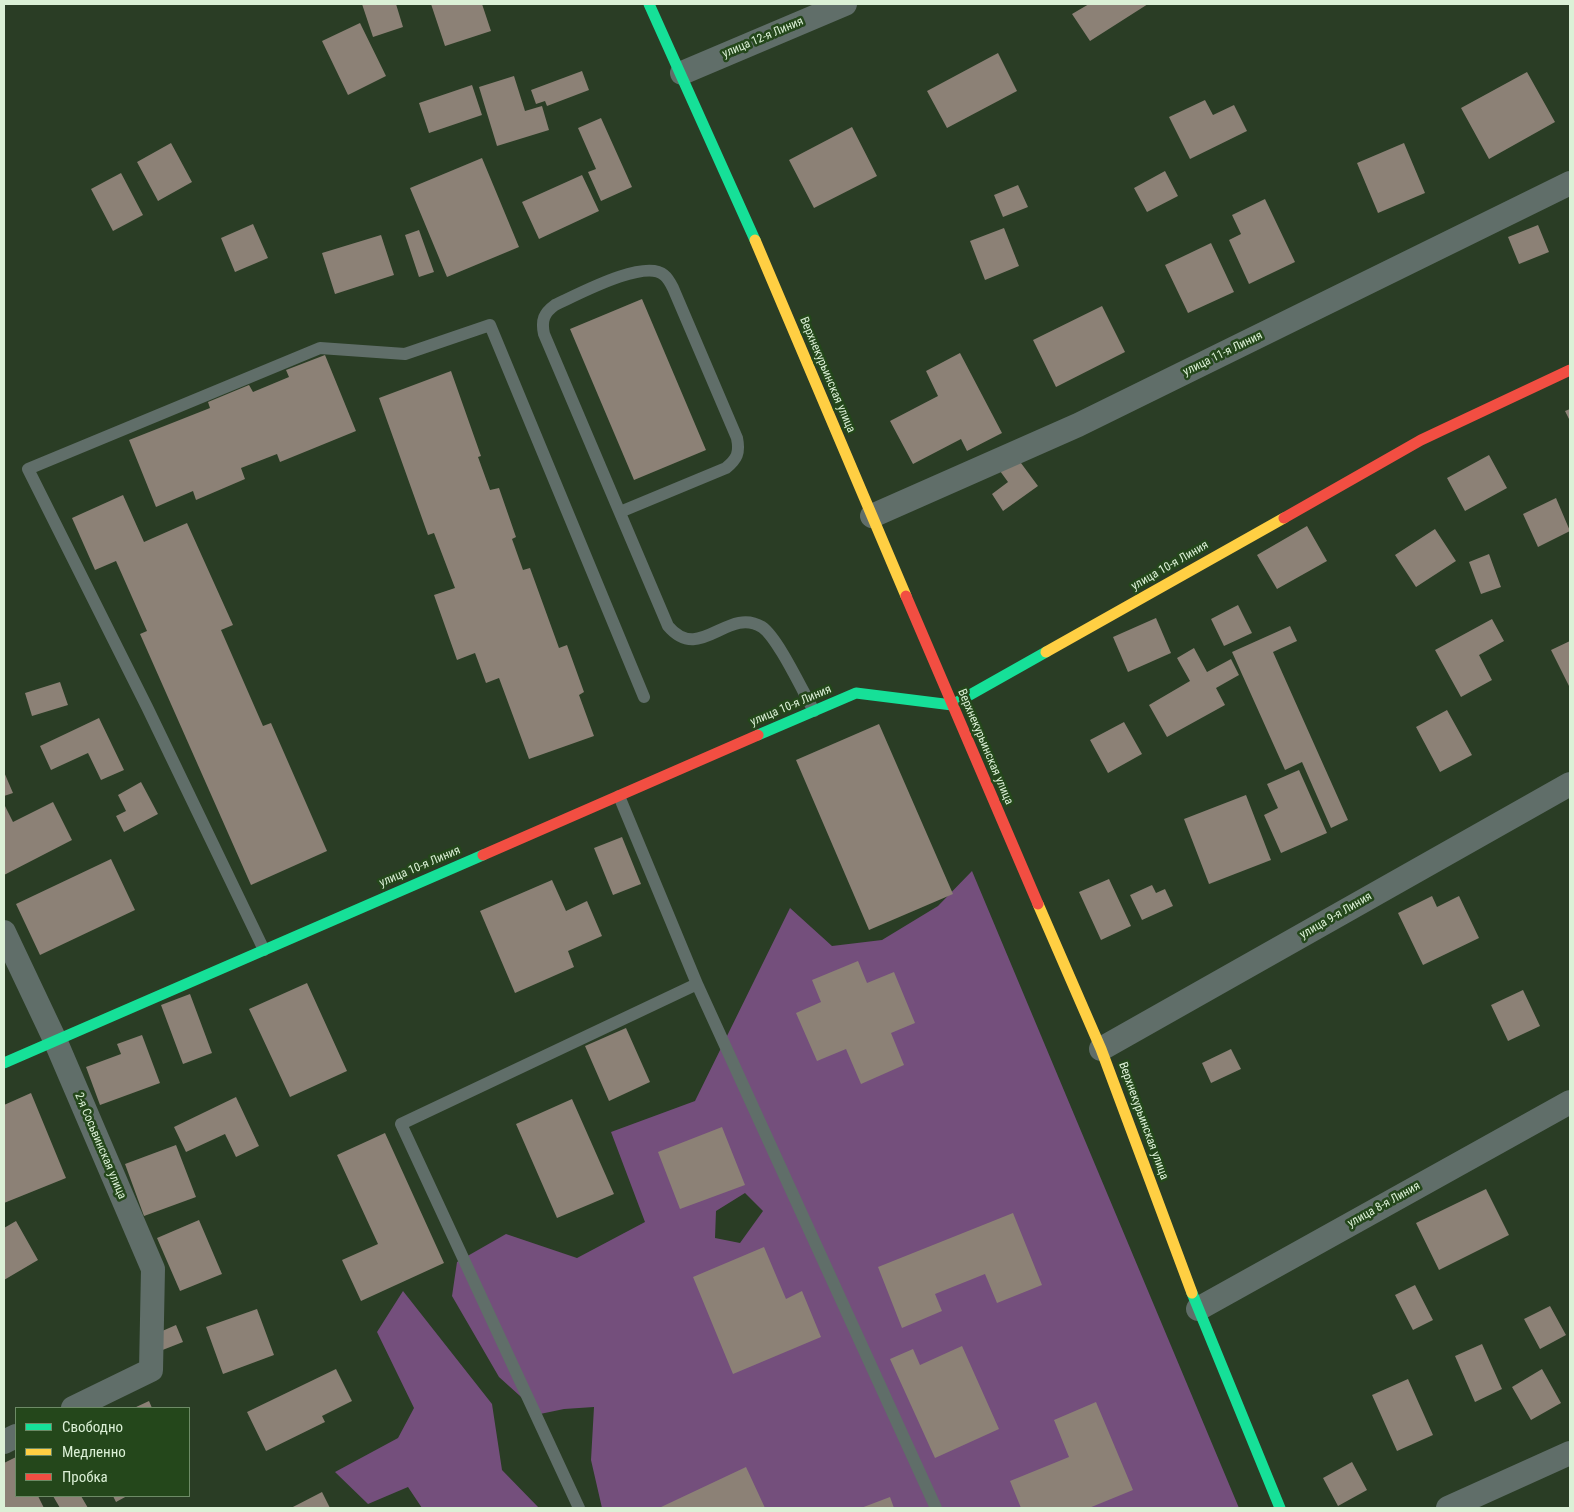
<!DOCTYPE html>
<html>
<head>
<meta charset="utf-8">
<style>
  body { margin:0 }
  #map { position:relative; width:1574px; height:1512px; overflow:hidden; background:#2a3d25; font-family:"Roboto Condensed",sans-serif }
  canvas { display:block }
  .frame { position:absolute; inset:0; border:5px solid #dbf0d6; pointer-events:none }
  .legend { position:absolute; left:15px; top:1407px; width:175px; height:90px; box-sizing:border-box; background:#24471b; border:1px solid #6d8b66; margin:0; padding:6px 9px; list-style:none; font-size:15px; color:#dbf0d6 }
  .legend li { display:flex; align-items:center; gap:10px; height:25px }
  .legend b { width:25px; border:1px solid #6d8b66 }
</style>
</head>
<body>
<div id="map">
<canvas width="1574" height="1512"></canvas>
<div class="frame"></div>
<ul class="legend">
<li><b style="height:6px;background:#16e098"></b>Свободно</li>
<li><b style="height:6px;background:#ffcf43"></b>Медленно</li>
<li><b style="height:6px;background:#f24e42"></b>Пробка</li>
</ul>
</div>
<script>
const g = document.querySelector('canvas').getContext('2d');
g.lineJoin = 'round';
function fill(path, color) {
  g.fillStyle = color;
  g.fill(path, 'evenodd');
}
function trace(path, color, width, dash) {
  g.strokeStyle = color;
  g.lineWidth = width;
  g.lineCap = dash ? 'butt' : 'round';
  g.setLineDash(dash || []);
  g.stroke(path);
}
function drawText(font, color, halo, rows, align = 'center') {
  g.font = font + ' "Roboto Condensed",sans-serif';
  g.lineWidth = 5;
  g.setLineDash([]);
  g.textBaseline = 'middle';
  g.strokeStyle = halo;
  g.fillStyle = color;
  for (const [text, x, y, turn = 0] of rows) {
    g.save();
    g.translate(x, y);
    g.rotate((+turn || 0) * Math.PI / 180);
    g.textAlign = isNaN(turn) ? turn : align;
    if (halo) g.strokeText(text, 0, 0);
    g.fillText(text, 0, 0);
    g.restore();
  }
}
fill(new Path2D(`
  M 972,871 L 1239,1508 L 602,1508 L 591,1460 L 594,1407 L 564,1409 L 540,1414 L 499,1377 L 452,1296 L 457,1262 L 506,1234 L 577,1258 L 645,1222 L 611,1132 L 695,1101 L 790,908 L 832,946 L 882,940 L 938,906 ZM 745,1193 L 763,1211 L 740,1243 L 715,1238 L 716,1211 Z
  M 403,1291 L 492,1404 L 502,1470 L 539,1508 L 422,1508 L 408,1487 L 368,1504 L 335,1472 L 398,1438 L 414,1408 L 377,1332 Z`), '#744f7c');
fill(new Path2D(`
  M 362,4 L 396,4 L 403,27 L 373,37 Z
  M 431,4 L 482,4 L 491,31 L 445,46 Z
  M 1089,4 L 1148,4 L 1090,41 L 1072,14 Z
  M 360,23 L 386,76 L 348,95 L 322,41 Z
  M 998,53 L 1017,91 L 947,128 L 927,91 Z
  M 582,71 L 589,90 L 547,106 L 545,101 L 536,104 L 531,90 Z
  M 1527,72 L 1555,122 L 1489,159 L 1461,108 Z
  M 514,76 L 525,111 L 542,106 L 549,130 L 497,146 L 479,87 Z
  M 472,85 L 482,115 L 429,133 L 419,103 Z
  M 1205,100 L 1213,115 L 1234,105 L 1247,131 L 1190,159 L 1169,117 Z
  M 601,118 L 632,187 L 601,201 L 588,172 L 596,169 L 578,128 Z
  M 852,127 L 877,176 L 814,208 L 789,160 Z
  M 171,143 L 192,182 L 158,201 L 137,162 Z
  M 1404,143 L 1425,193 L 1378,213 L 1357,163 Z
  M 482,158 L 519,247 L 447,277 L 410,188 Z
  M 1165,171 L 1178,196 L 1147,212 L 1134,188 Z
  M 121,173 L 143,215 L 113,231 L 91,189 Z
  M 582,175 L 599,211 L 539,239 L 522,202 Z
  M 1018,185 L 1028,207 L 1003,217 L 994,195 Z
  M 1265,199 L 1295,262 L 1249,284 L 1229,240 L 1241,234 L 1232,215 Z
  M 253,224 L 268,258 L 235,272 L 221,238 Z
  M 1538,225 L 1549,252 L 1519,264 L 1508,237 Z
  M 1004,228 L 1019,266 L 985,280 L 970,241 Z
  M 419,230 L 434,272 L 419,277 L 405,235 Z
  M 381,235 L 394,275 L 335,294 L 322,253 Z
  M 1211,243 L 1234,292 L 1188,313 L 1165,265 Z
  M 642,299 L 706,450 L 634,480 L 570,329 Z
  M 1102,306 L 1125,352 L 1056,387 L 1033,340 Z
  M 960,353 L 1002,433 L 967,451 L 961,439 L 913,464 L 890,421 L 938,396 L 926,371 Z
  M 325,355 L 356,431 L 280,462 L 277,454 L 241,468 L 245,479 L 196,500 L 193,491 L 156,507 L 129,440 L 210,408 L 208,402 L 249,385 L 253,392 L 289,377 L 286,370 Z
  M 451,371 L 481,456 L 478,457 L 490,490 L 499,488 L 516,537 L 512,539 L 523,570 L 530,568 L 559,648 L 567,645 L 584,692 L 579,695 L 594,736 L 529,759 L 499,678 L 486,683 L 475,653 L 457,660 L 434,595 L 455,588 L 434,533 L 428,535 L 379,398 Z
  M 1570,409 L 1570,421 L 1565,411 Z
  M 1489,455 L 1507,488 L 1465,511 L 1447,478 Z
  M 1018,459 L 1038,486 L 1003,511 L 992,494 L 1008,482 L 1000,471 Z
  M 123,495 L 144,542 L 187,523 L 233,625 L 221,630 L 263,726 L 271,723 L 327,851 L 251,885 L 140,634 L 147,631 L 116,561 L 95,570 L 72,518 Z
  M 1556,498 L 1570,531 L 1538,547 L 1523,514 Z
  M 1307,526 L 1327,561 L 1277,589 L 1257,555 Z
  M 1435,529 L 1456,561 L 1416,587 L 1395,555 Z
  M 1489,554 L 1501,587 L 1481,594 L 1469,562 Z
  M 1238,605 L 1252,633 L 1224,646 L 1211,619 Z
  M 1156,618 L 1171,653 L 1128,672 L 1113,637 Z
  M 1492,619 L 1504,641 L 1479,655 L 1492,680 L 1461,697 L 1435,650 Z
  M 1290,626 L 1297,641 L 1273,652 L 1348,820 L 1331,828 L 1302,762 L 1285,770 L 1232,652 Z
  M 1570,641 L 1570,688 L 1551,650 Z
  M 1194,648 L 1207,672 L 1231,659 L 1239,675 L 1216,688 L 1225,705 L 1167,737 L 1149,705 L 1190,681 L 1177,658 Z
  M 60,682 L 68,705 L 32,716 L 25,693 Z
  M 1447,710 L 1472,755 L 1440,772 L 1416,727 Z
  M 99,718 L 124,770 L 101,780 L 88,753 L 51,770 L 40,746 Z
  M 1124,722 L 1142,754 L 1108,773 L 1090,740 Z
  M 879,724 L 953,894 L 869,930 L 796,760 Z
  M 1299,770 L 1327,833 L 1281,853 L 1264,815 L 1278,808 L 1267,784 Z
  M 4,772 L 13,793 L 4,796 Z
  M 141,782 L 158,814 L 124,832 L 116,816 L 126,811 L 118,795 Z
  M 1246,795 L 1271,860 L 1209,884 L 1184,819 Z
  M 53,802 L 72,840 L 4,875 L 4,804 L 13,822 Z
  M 622,837 L 641,884 L 613,895 L 594,848 Z
  M 111,859 L 135,910 L 40,955 L 16,904 Z
  M 1109,879 L 1131,926 L 1101,940 L 1079,892 Z
  M 552,880 L 566,911 L 587,901 L 602,936 L 568,951 L 574,967 L 515,993 L 480,911 Z
  M 1152,885 L 1156,893 L 1165,889 L 1173,906 L 1142,920 L 1130,895 Z
  M 1432,896 L 1437,907 L 1459,896 L 1479,938 L 1423,965 L 1398,913 Z
  M 858,961 L 867,983 L 894,972 L 915,1023 L 891,1033 L 904,1065 L 861,1084 L 846,1049 L 817,1061 L 796,1013 L 821,1002 L 812,980 Z
  M 307,983 L 347,1071 L 290,1097 L 249,1009 Z
  M 1523,990 L 1540,1026 L 1508,1041 L 1491,1005 Z
  M 190,994 L 212,1053 L 183,1064 L 161,1005 Z
  M 626,1028 L 650,1082 L 609,1101 L 585,1046 Z
  M 142,1035 L 160,1083 L 100,1105 L 86,1067 L 121,1054 L 117,1044 Z
  M 1231,1049 L 1241,1069 L 1211,1083 L 1202,1063 Z
  M 31,1093 L 66,1178 L 4,1203 L 4,1105 Z
  M 236,1097 L 259,1146 L 236,1157 L 225,1134 L 186,1152 L 174,1127 Z
  M 572,1099 L 614,1194 L 557,1218 L 516,1124 Z
  M 722,1127 L 745,1185 L 680,1209 L 658,1152 Z
  M 385,1133 L 444,1263 L 361,1301 L 342,1260 L 378,1244 L 337,1155 Z
  M 176,1145 L 196,1197 L 144,1216 L 125,1164 Z
  M 1486,1189 L 1509,1235 L 1439,1270 L 1416,1223 Z
  M 1013,1213 L 1042,1285 L 997,1303 L 985,1274 L 935,1294 L 942,1311 L 902,1328 L 878,1267 Z
  M 199,1220 L 222,1274 L 180,1291 L 157,1238 Z
  M 16,1221 L 38,1260 L 4,1280 L 4,1228 Z
  M 764,1247 L 786,1299 L 802,1291 L 821,1337 L 733,1374 L 693,1277 Z
  M 1415,1285 L 1433,1320 L 1413,1330 L 1395,1295 Z
  M 1550,1306 L 1566,1335 L 1540,1349 L 1524,1319 Z
  M 257,1309 L 274,1355 L 223,1374 L 206,1327 Z
  M 176,1325 L 183,1342 L 160,1351 L 153,1335 Z
  M 1482,1344 L 1502,1389 L 1475,1402 L 1455,1356 Z
  M 962,1346 L 999,1429 L 935,1458 L 890,1359 L 913,1349 L 920,1365 Z
  M 336,1369 L 352,1401 L 322,1416 L 325,1422 L 266,1451 L 247,1412 Z
  M 1542,1369 L 1561,1403 L 1531,1420 L 1512,1387 Z
  M 1408,1379 L 1433,1435 L 1397,1451 L 1372,1395 Z
  M 149,1401 L 152,1408 L 134,1408 Z
  M 1096,1402 L 1133,1490 L 1089,1508 L 1021,1508 L 1010,1481 L 1069,1457 L 1054,1420 Z
  M 16,1457 L 16,1496 L 38,1496 L 44,1508 L 4,1508 L 4,1463 Z
  M 1352,1462 L 1367,1490 L 1338,1506 L 1323,1478 Z
  M 746,1467 L 765,1508 L 659,1508 Z
  M 322,1492 L 330,1508 L 291,1508 Z
  M 53,1496 L 81,1496 L 88,1508 L 60,1508 Z
  M 113,1496 L 127,1496 L 116,1502 Z
  M 890,1497 L 894,1508 L 861,1508 Z`), '#8c8176');
trace(new Path2D(`
  M 620,512 L 726,468 C 737,459 740,453 737,438 L 673,288 C 671,284 668,278 664,275 C 645,258 577,295 555,305 C 544,313 541,320 544,334 L 668,626 C 700,664 727,606 762,627 C 778,638 803,692 814,711
  M 264,950 L 147,707 L 28,469 L 320,348 L 405,354 L 490,325 L 644,697
  M 697,984 L 936,1508
  M 579,1508 L 401,1124 L 697,984 L 619,796`), '#606e69', 12);
trace(new Path2D(`
  M 682,73 L 845,4
  M 872,516 L 1078,425 L 1570,183
  M 4,932 L 55,1040 L 153,1269 L 151,1370 L 73,1408
  M 1101,1049 L 1570,784
  M 1198,1309 L 1570,1102
  M 4,1442 L 16,1436
  M 1448,1508 L 1570,1453`), '#606e69', 24);
trace(new Path2D(`
  M 649,4 L 755,240
  M 758,735 L 856,693 L 952,705 L 1046,652
  M 4,1063 L 483,855
  M 1192,1293 L 1280,1508`), '#16e098', 11);
trace(new Path2D(`
  M 755,240 L 906,596
  M 1046,652 L 1284,518
  M 1038,904 L 1101,1049 L 1192,1293`), '#ffcf43', 11);
trace(new Path2D(`
  M 1284,518 L 1421,440 L 1570,370
  M 906,596 L 1038,904
  M 483,855 L 758,735`), '#f24e42', 11);
drawText('12px', '#dbf0d6', '#24471b', [
  ["улица 12-я Линия",763,38,-23],
  ["улица 11-я Линия",1223,354,-26],
  ["Верхнекурьинская улица",827,375,67],
  ["улица 10-я Линия",1170,566,-30],
  ["улица 10-я Линия",791,706,-23],
  ["Верхнекурьинская улица",985,747,67],
  ["улица 10-я Линия",420,867,-23],
  ["улица 9-я Линия",1336,916,-30],
  ["Верхнекурьинская улица",1143,1121,70],
  ["2-я Сосьвинская улица",100,1146,67],
  ["улица 8-я Линия",1384,1205,-29]
]);
</script>
</body>
</html>
